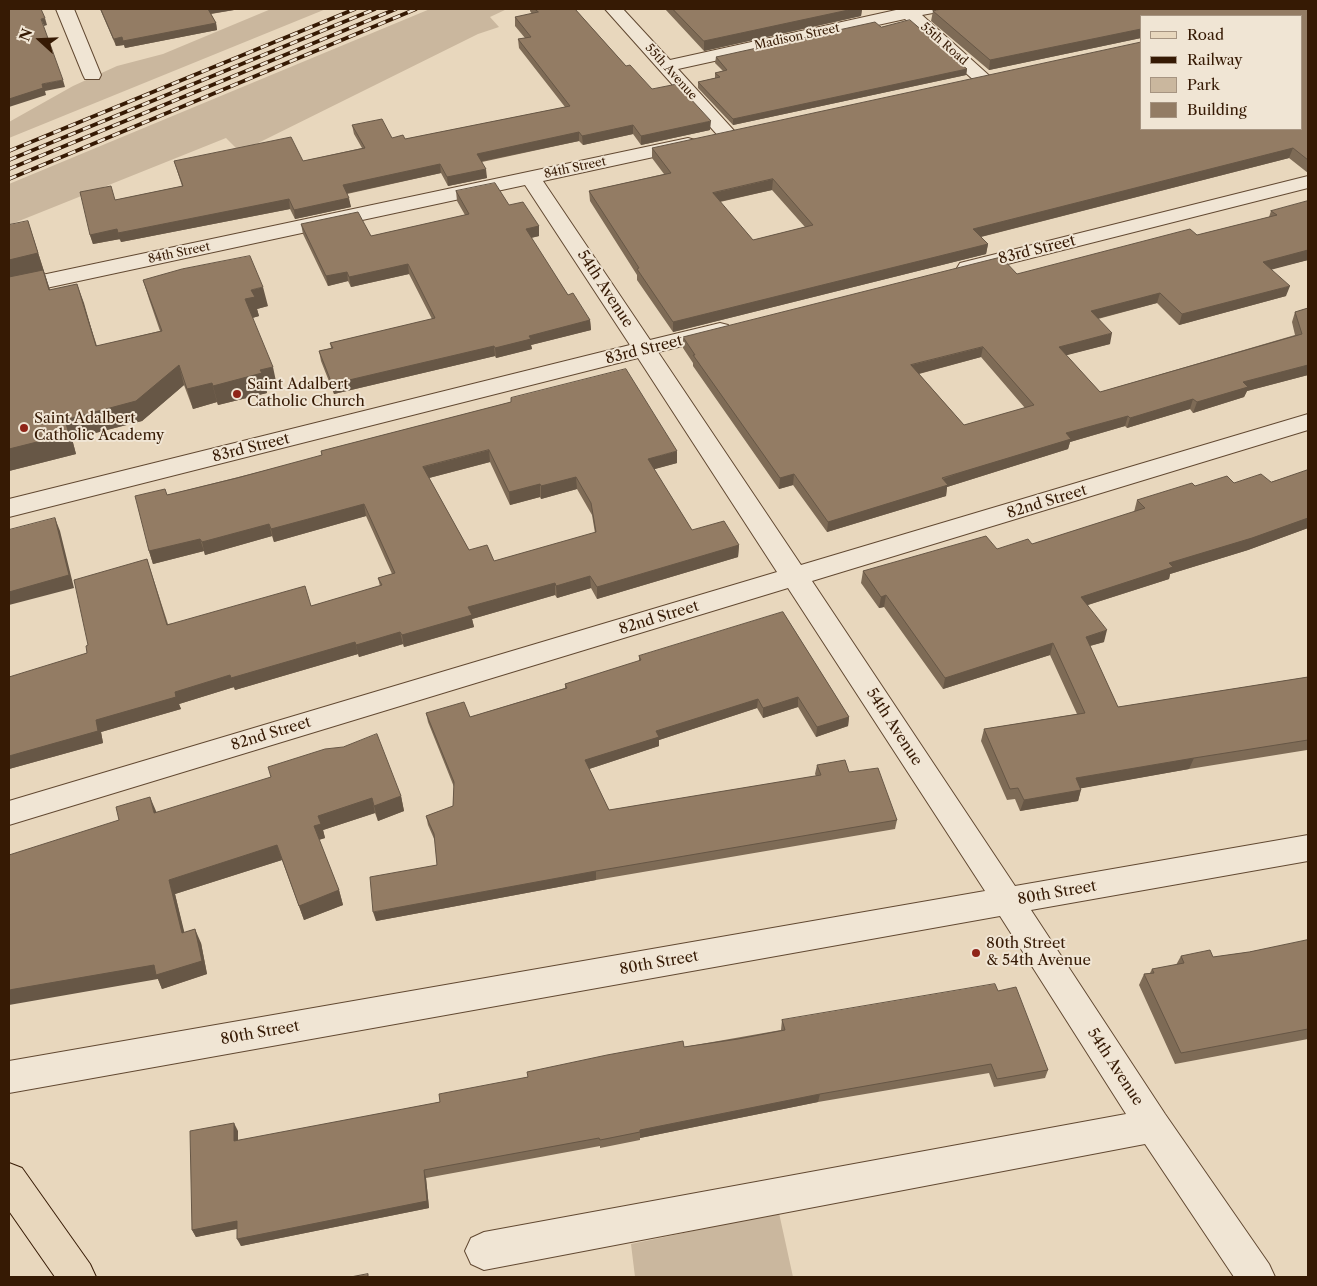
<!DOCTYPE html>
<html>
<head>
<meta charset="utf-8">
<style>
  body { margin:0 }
  #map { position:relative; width:1317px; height:1286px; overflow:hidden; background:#e8d7bd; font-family:"Libre Caslon Text",serif }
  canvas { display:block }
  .frame { position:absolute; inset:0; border:10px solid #361a04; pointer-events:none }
  .legend { position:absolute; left:1140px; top:15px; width:162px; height:115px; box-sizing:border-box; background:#f0e5d4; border:1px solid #a69481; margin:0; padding:6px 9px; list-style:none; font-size:15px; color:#361a04 }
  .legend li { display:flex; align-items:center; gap:10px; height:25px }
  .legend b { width:25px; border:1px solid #a69481 }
  .north { position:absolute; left:15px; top:15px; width:50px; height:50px; -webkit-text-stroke:4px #f0e5d4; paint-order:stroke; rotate:290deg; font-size:14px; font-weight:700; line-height:20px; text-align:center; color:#361a04 }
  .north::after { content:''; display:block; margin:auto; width:18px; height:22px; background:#361a04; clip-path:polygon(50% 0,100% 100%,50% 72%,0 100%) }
</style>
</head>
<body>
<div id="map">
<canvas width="1317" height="1286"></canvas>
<div class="frame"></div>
<ul class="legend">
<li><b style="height:6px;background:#e8d7bd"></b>Road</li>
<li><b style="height:6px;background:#361a04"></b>Railway</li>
<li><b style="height:14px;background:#cab79e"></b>Park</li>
<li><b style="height:14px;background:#937c64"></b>Building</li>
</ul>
<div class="north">N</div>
</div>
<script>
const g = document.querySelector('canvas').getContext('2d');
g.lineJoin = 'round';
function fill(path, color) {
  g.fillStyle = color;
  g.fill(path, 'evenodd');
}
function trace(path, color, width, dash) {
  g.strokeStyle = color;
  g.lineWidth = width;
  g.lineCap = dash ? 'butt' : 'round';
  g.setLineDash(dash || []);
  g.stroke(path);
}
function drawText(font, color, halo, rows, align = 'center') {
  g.font = font + ' "Libre Caslon Text",serif';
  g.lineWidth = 4;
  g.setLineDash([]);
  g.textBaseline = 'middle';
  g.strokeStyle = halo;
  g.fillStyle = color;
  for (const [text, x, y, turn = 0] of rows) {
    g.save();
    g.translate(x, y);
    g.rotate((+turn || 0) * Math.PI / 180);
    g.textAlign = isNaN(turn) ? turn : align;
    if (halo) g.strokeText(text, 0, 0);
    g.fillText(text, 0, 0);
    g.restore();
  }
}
fill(new Path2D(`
  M 271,9 L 326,9 L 9,138 L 9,122 L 73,86 L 117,66 L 163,54 Z
  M 430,9 L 507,9 L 490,17 L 499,27 L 478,34 L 240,152 L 226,138 L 9,225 L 9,184 Z
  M 779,1213 L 793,1277 L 635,1277 L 631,1244 Z`), '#cab79e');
const minor = new Path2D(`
  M 56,9 L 74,9 L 101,75 L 99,79 L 85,79 L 83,75 Z
  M 605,9 L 623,9 L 670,60 L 896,10 L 895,9 L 936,9 L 933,13 L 922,15 L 993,79 L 991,83 L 977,83 L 905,19 L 678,69 L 738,135 L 735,139 L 721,139 Z
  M 688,138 L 695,140 L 698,144 L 695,148 L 543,181 L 650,340 L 720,323 L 728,325 L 731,330 L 728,335 L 658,352 L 801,565 L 1308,414 L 1308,430 L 812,581 L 1015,886 L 1308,835 L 1308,861 L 1031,910 L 1165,1114 L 1269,1264 L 1275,1277 L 1234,1277 L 1145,1144 L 484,1270 L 471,1264 L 465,1251 L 471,1238 L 484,1232 L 1126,1114 L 1000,916 L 9,1093 L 9,1061 L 985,891 L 788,588 L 9,825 L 9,801 L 777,572 L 638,358 L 9,517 L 9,499 L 630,345 L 525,185 L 9,296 L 9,282 Z
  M 1308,176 L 1308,188 L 968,274 L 960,273 L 957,268 L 960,263 Z`);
const major = new Path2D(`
  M 9,1163 L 22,1168 L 90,1264 L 96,1277 L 55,1277 L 9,1211 Z`);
trace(minor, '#624932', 2);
trace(major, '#361a04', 2);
fill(minor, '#f0e5d4');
fill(major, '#e8d7bd');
const rail = new Path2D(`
  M 9,151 L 355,9
  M 9,160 L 375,9
  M 9,169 L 396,9
  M 9,179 L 416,9`);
trace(rail, '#361a04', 4);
trace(rail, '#f0e5d4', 2.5, [8]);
fill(new Path2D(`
  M 100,9 L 240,9 L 211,14 L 216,23 L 217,30 L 125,48 L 124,45 L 116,46 Z
  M 530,9 L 575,9 L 626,66 L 652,89 L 710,130 L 641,145 L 633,134 L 583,145 L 579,141 L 482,162 L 487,178 L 448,186 L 441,173 L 347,194 L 351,207 L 295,219 L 290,209 L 121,242 L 120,239 L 93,244 L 90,235 L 115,200 L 182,186 L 174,161 L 303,161 L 362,148 L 354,134 L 352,125 L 392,138 L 405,139 L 565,107 L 519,48 L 518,39 L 525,38 L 515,26 L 515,17 L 532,14 L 530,11 Z
  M 665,9 L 862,9 L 861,16 L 704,51 Z
  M 1308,9 L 1308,173 L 1289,158 L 981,237 L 988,244 L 986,254 L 673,332 L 637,280 L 637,275 L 590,201 L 589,191 L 664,174 L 652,158 L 652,148 L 1301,129 L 1141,16 L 1141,38 L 989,70 L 931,21 L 933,11 ZM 772,190 L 805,227 L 753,240 L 720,202 Z
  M 881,27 L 967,69 L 966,75 L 733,125 L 698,88 L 698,82 L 715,78 L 715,73 L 723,71 L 715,63 L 716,57 Z
  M 456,191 L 509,205 L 539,226 L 539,236 L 531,238 L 568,295 L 590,320 L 591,330 L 531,345 L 532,349 L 496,358 L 495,356 L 334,394 L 321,361 L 319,351 L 331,348 L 330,343 L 432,319 L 409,274 L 351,287 L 348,281 L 328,286 L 303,234 L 301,224 L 371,236 L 465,215 L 457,201 Z
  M 1308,201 L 1308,260 L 1271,269 L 1286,296 L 1179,325 L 1157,303 L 1098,319 L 1110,344 L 1066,355 L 1100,392 L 1295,335 L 1292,322 L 1295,312 L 1308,308 L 1308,375 L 1247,391 L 1244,397 L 1193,413 L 1190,409 L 1127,428 L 1125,426 L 1070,442 L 1068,449 L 947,487 L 946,496 L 827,532 L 793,485 L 779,489 L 693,366 L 693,363 L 683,348 L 683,337 L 1017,274 L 1197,235 L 1269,217 L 1271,211 ZM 981,357 L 1025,408 L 964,425 L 919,374 Z
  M 9,225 L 34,240 L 50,290 L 77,284 L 97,346 L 160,331 L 149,299 L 143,280 L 268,306 L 257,309 L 259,316 L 252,318 L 277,386 L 266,389 L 267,393 L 218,405 L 217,402 L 193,409 L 184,385 L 142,421 L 72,439 L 76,454 L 9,471 Z
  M 511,402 L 677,463 L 654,469 L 692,530 L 739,545 L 738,557 L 597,599 L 591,588 L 557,598 L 555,595 L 472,619 L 474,627 L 404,647 L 403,644 L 359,657 L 358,654 L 235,690 L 234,687 L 179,704 L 181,709 L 101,732 L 103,743 L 9,769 L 87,653 L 88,645 L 147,559 L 168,624 L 311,606 L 380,586 L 378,578 L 392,574 L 366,516 L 274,542 L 272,536 L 205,555 L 204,551 L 153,564 L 149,551 L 167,495 L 322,456 L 321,451 ZM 490,462 L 510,505 L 540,497 L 541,499 L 577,489 L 592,515 L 595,533 L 494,561 L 469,550 L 429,478 Z
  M 1308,470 L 1308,528 L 1248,550 L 1170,574 L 1169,579 L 1088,605 L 1104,642 L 1090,646 L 1118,707 L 1308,677 L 1308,752 L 1307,750 L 1189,769 L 1081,788 L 1078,801 L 1020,811 L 1015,799 L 1007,800 L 981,741 L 984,729 L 1077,714 L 1050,655 L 943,689 L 884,607 L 879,608 L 861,583 L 863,571 L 997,549 L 1032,544 L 1134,512 L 1137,500 L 1195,486 L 1234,483 L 1271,482 Z
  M 783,612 L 849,717 L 848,726 L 816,737 L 798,707 L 763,718 L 757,708 L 659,740 L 659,746 L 589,769 L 609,810 L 816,776 L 815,774 L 817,765 L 849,772 L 897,820 L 895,829 L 596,880 L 376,921 L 437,865 L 435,841 L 428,825 L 426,816 L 453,806 L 454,787 L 428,722 L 426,713 L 470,717 L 565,688 L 565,684 L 639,661 L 639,656 Z
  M 401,796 L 404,811 L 378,821 L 375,813 L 323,830 L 325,838 L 319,840 L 339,890 L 343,905 L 304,920 L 282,860 L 175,894 L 184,933 L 201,943 L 207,974 L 162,989 L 158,979 L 156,812 Z
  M 1308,940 L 1308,1039 L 1175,1064 L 1139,985 L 1144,974 L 1150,973 L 1152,969 L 1176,965 L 1181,956 L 1213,957 L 1249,952 Z
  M 998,991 L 1048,1070 L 1045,1078 L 994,1087 L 989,1073 L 818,1102 L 640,1138 L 640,1140 L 600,1148 L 600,1146 L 426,1178 L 429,1208 L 241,1246 L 237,1229 L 196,1237 L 192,1230 L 238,1131 L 238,1141 L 440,1102 L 527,1077 L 684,1047 L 781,1030 L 782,1020 Z`), '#7e6b56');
fill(new Path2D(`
  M 208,9 L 240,9 L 209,14 Z
  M 853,9 L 862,9 L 861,16 L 704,51 L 704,41 Z
  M 45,18 L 47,25 L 44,26 L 41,19 Z
  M 216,23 L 217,30 L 125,48 L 123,41 Z
  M 1141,29 L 1141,38 L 989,70 L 990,60 Z
  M 122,37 L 124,45 L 116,46 L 114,39 Z
  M 967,69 L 966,75 L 733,125 L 733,119 Z
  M 63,80 L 65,87 L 45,91 L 46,95 L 9,107 L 9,99 L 42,84 Z
  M 711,121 L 710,130 L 641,145 L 641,136 Z
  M 633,125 L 633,134 L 583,145 L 582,136 Z
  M 579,132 L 579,141 L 478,162 L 477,154 Z
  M 1293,148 L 1289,158 L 972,239 L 973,229 Z
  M 440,164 L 441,173 L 344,194 L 343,185 Z
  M 486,169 L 487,178 L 448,186 L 447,177 Z
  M 773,179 L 772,190 L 713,203 L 713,193 Z
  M 349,198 L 351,207 L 295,219 L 294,210 Z
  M 289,199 L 290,209 L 121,242 L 118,233 Z
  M 28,221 L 34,240 L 56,309 L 9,281 L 9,260 Z
  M 539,226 L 539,236 L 526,239 L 526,229 Z
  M 117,229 L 120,239 L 93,244 L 90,235 Z
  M 988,244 L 986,254 L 673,332 L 673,322 Z
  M 1308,250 L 1308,260 L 1259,273 L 1263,262 Z
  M 408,264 L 409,274 L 351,287 L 349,277 Z
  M 347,272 L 348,281 L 328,286 L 326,276 Z
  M 77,284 L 84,303 L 102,366 L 96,346 Z
  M 1290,286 L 1286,296 L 1179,325 L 1182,314 Z
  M 263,287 L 268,306 L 257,309 L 259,316 L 249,319 L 245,299 L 251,290 Z
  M 1160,293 L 1157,303 L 1088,321 L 1091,311 Z
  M 590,320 L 591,330 L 531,345 L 532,349 L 496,358 L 495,348 L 529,336 Z
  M 1112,333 L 1110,344 L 1056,358 L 1059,347 Z
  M 494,346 L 495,356 L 334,394 L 332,384 Z
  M 983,347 L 981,357 L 910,376 L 911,365 Z
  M 179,365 L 184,385 L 142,421 L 72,439 L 76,454 L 9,471 L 9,449 L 65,420 Z
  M 1308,365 L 1308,375 L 1247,391 L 1244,397 L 1193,413 L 1197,402 L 1243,382 Z
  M 273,367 L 277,386 L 266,389 L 267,393 L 218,405 L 213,386 L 260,370 Z
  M 212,383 L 217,402 L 193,409 L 187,389 Z
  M 1193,399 L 1190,409 L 1127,428 L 1130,418 Z
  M 1128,416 L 1125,426 L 1070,442 L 1068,449 L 947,487 L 946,496 L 827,532 L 828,522 L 1066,433 Z
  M 489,450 L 490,462 L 425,479 L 423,467 Z
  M 677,451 L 677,463 L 648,471 L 648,459 Z
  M 794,474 L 793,485 L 779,489 L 780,478 Z
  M 576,477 L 577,489 L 541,499 L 541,486 Z
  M 540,484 L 540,497 L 510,505 L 509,492 Z
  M 364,504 L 366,516 L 274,542 L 271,529 Z
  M 55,518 L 60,531 L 74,588 L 9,605 L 9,592 Z
  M 1308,518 L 1308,528 L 1248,550 L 1170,574 L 1169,579 L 1078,608 L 1081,597 L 1169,563 Z
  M 269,524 L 272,536 L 205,555 L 202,542 Z
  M 200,539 L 204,551 L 153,564 L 149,551 Z
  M 739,545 L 738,557 L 597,599 L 597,587 Z
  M 590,576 L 591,588 L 557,598 L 556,586 Z
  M 555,583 L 555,595 L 472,619 L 474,627 L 404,647 L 402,635 L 468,607 Z
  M 886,595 L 884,607 L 879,608 L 881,597 Z
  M 1107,630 L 1104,642 L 1082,648 L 1086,637 Z
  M 400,632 L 403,644 L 359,657 L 356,645 Z
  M 355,642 L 358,654 L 235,690 L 231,678 Z
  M 1053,643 L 1050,655 L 943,689 L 945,678 Z
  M 230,675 L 234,687 L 179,704 L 181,709 L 101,732 L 103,743 L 9,769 L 9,756 L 96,720 L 175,692 Z
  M 798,697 L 798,707 L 763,718 L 763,708 Z
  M 758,699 L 757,708 L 659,740 L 659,746 L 586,770 L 585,760 L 656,731 Z
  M 849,717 L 848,726 L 816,737 L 817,727 Z
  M 1194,758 L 1189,769 L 1072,790 L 1076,778 Z
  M 1081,790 L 1078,801 L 1020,811 L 1024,800 Z
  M 401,796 L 404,811 L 378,821 L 374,806 Z
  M 150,797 L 156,811 L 160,828 L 154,813 Z
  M 372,798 L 375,813 L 323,830 L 325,838 L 318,840 L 314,826 L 318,816 Z
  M 277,845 L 282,860 L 175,894 L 188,947 L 182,933 L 169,880 Z
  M 596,871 L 596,880 L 376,921 L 373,912 Z
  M 339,890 L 343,905 L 304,920 L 299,906 Z
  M 195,929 L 201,943 L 207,974 L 162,989 L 158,979 L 9,1005 L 9,990 Z
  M 820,1094 L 818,1102 L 640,1138 L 640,1130 Z
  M 234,1123 L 238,1131 L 238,1149 L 234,1141 Z
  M 424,1170 L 426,1178 L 429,1208 L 241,1246 L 237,1239 Z
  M 237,1221 L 241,1228 L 196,1237 L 192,1230 Z`), '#675746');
const building = new Path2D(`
  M 9,9 L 41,9 L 45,18 L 41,19 L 63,80 L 42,84 L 43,88 L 9,99 Z
  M 101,9 L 208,9 L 216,23 L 123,41 L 122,37 L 114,39 Z
  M 535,9 L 575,9 L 626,66 L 630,65 L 652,89 L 677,84 L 711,121 L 641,136 L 633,125 L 582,136 L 579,132 L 477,154 L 486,169 L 447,177 L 440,164 L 343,185 L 349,198 L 294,210 L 289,199 L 118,233 L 117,229 L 90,235 L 80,192 L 111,186 L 115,200 L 183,186 L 174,161 L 291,137 L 303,161 L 365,148 L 352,125 L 382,119 L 392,138 L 403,135 L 405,139 L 570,106 L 518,39 L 531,37 L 515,17 L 538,12 Z
  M 673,9 L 853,9 L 704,41 Z
  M 942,9 L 1308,9 L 1308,160 L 1293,148 L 973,229 L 988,244 L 673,322 L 637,269 L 639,268 L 589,191 L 671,173 L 652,148 L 1141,42 L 1141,129 L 1301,129 L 1301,16 L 1141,16 L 1141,29 L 990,60 L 933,11 ZM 773,179 L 813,225 L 753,240 L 713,193 Z
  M 910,20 L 967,69 L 733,119 L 698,82 L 720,77 L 715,73 L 727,70 L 716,57 L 875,22 L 881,27 Z
  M 495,183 L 509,205 L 523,202 L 539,226 L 526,229 L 568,295 L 573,293 L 590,320 L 529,336 L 531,339 L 495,348 L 494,346 L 332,384 L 319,351 L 333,348 L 330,343 L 435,318 L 408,264 L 349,277 L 347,272 L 326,276 L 301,224 L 358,212 L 371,236 L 469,214 L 456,191 Z
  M 1308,201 L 1308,250 L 1263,262 L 1290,286 L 1182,314 L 1160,293 L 1091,311 L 1112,333 L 1059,347 L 1100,392 L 1302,334 L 1295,312 L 1308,308 L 1308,365 L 1243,382 L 1248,387 L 1197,402 L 1193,399 L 1130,418 L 1128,416 L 1066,433 L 1071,439 L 942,478 L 948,485 L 828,522 L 794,474 L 780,478 L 693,355 L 695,355 L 683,337 L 1001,257 L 1017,274 L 1190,229 L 1197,235 L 1277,215 L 1271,211 ZM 983,347 L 1034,405 L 964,425 L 911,365 Z
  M 28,221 L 38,253 L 9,260 L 9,225 Z
  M 250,256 L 263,287 L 251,290 L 255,297 L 245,299 L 273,367 L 260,370 L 262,373 L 213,386 L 212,383 L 187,389 L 179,365 L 136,401 L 65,420 L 69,434 L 9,449 L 9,277 L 43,270 L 49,290 L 77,284 L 96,346 L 162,331 L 143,280 L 182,269 Z
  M 626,369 L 677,451 L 648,459 L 692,530 L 724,521 L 739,545 L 597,587 L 590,576 L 556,586 L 555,583 L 468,607 L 472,615 L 402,635 L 400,632 L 356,645 L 355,642 L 231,678 L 230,675 L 175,692 L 176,697 L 96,720 L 98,731 L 9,756 L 9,677 L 87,653 L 86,646 L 88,645 L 74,580 L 147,559 L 167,625 L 305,586 L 311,606 L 382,585 L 378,578 L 395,573 L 364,504 L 271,529 L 269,524 L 202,542 L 200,539 L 149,551 L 135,496 L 165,489 L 167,495 L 237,478 L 322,455 L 321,451 L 511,402 L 511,398 ZM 489,450 L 509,492 L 540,484 L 541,486 L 576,477 L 591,503 L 596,532 L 494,561 L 487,545 L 469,550 L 423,467 Z
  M 1308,470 L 1308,518 L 1252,538 L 1169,563 L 1173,567 L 1081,597 L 1107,630 L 1086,637 L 1118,707 L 1308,677 L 1308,740 L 1194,758 L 1076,778 L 1081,790 L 1024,800 L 1018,788 L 1010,789 L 984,729 L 1085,713 L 1053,643 L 945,678 L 886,595 L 881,597 L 863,571 L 986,536 L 997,549 L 1028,539 L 1032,544 L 1145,508 L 1137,500 L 1192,483 L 1195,486 L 1227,476 L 1234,483 L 1261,474 L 1271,482 Z
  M 55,518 L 69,575 L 9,592 L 9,530 Z
  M 783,612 L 849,717 L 817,727 L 798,697 L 763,708 L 758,699 L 656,731 L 659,737 L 585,760 L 609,810 L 821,775 L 817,765 L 845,760 L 849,772 L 878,768 L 897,820 L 596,871 L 373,912 L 370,877 L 437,865 L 434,834 L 426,816 L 453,806 L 454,782 L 426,713 L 464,702 L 470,717 L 567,688 L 565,684 L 641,660 L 639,656 Z
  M 377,734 L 401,796 L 374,806 L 372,798 L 318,816 L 321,824 L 314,826 L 339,890 L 299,906 L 277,845 L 169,880 L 182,933 L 195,929 L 202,961 L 156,975 L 154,965 L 9,990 L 9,855 L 119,820 L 116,807 L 150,797 L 154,813 L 271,777 L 268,767 L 325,749 L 343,747 Z
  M 1308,940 L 1308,1029 L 1181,1053 L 1144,974 L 1154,973 L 1152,969 L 1184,963 L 1181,956 L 1210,950 L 1213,957 L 1249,952 Z
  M 995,984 L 998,991 L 1016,987 L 1048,1070 L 997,1079 L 991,1064 L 820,1094 L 640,1130 L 640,1132 L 600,1140 L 599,1138 L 424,1170 L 427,1201 L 237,1239 L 237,1221 L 192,1230 L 190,1131 L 234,1123 L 234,1141 L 440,1102 L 439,1094 L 528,1077 L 527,1072 L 607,1055 L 683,1041 L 684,1047 L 738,1039 L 785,1030 L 782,1020 Z
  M 368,1274 L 368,1277 L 351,1277 Z`);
fill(building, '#937c64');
trace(building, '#675746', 1);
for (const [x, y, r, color] of [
  [237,394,5,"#8f2418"],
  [24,428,5,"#8f2418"],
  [976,953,5,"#8f2418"]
]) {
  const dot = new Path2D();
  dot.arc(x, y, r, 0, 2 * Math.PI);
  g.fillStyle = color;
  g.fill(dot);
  trace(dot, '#f0e5d4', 2);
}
drawText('12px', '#361a04', '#f0e5d4', [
  ["Madison Street",797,37,-12],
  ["55th Road",944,44,41],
  ["55th Avenue",671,72,48],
  ["84th Street",575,168,-12],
  ["84th Street",179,253,-12]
]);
drawText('15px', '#361a04', '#f0e5d4', [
  ["83rd Street",1037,250,-14],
  ["54th Avenue",605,289,57],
  ["83rd Street",644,350,-14],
  ["83rd Street",251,448,-14],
  ["82nd Street",1047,502,-17],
  ["82nd Street",659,618,-17],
  ["54th Avenue",894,727,57],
  ["82nd Street",271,734,-17],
  ["80th Street",1057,893,-10],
  ["80th Street",659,963,-10],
  ["80th Street",260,1033,-10],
  ["54th Avenue",1115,1067,57]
]);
drawText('15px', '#361a04', '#f0e5d4', [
  ["Saint Adalbert",247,385],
  ["Catholic Church",247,402],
  ["Saint Adalbert",34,419],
  ["Catholic Academy",34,436],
  ["80th Street",986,944],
  ["& 54th Avenue",986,961]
], 'left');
</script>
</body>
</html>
